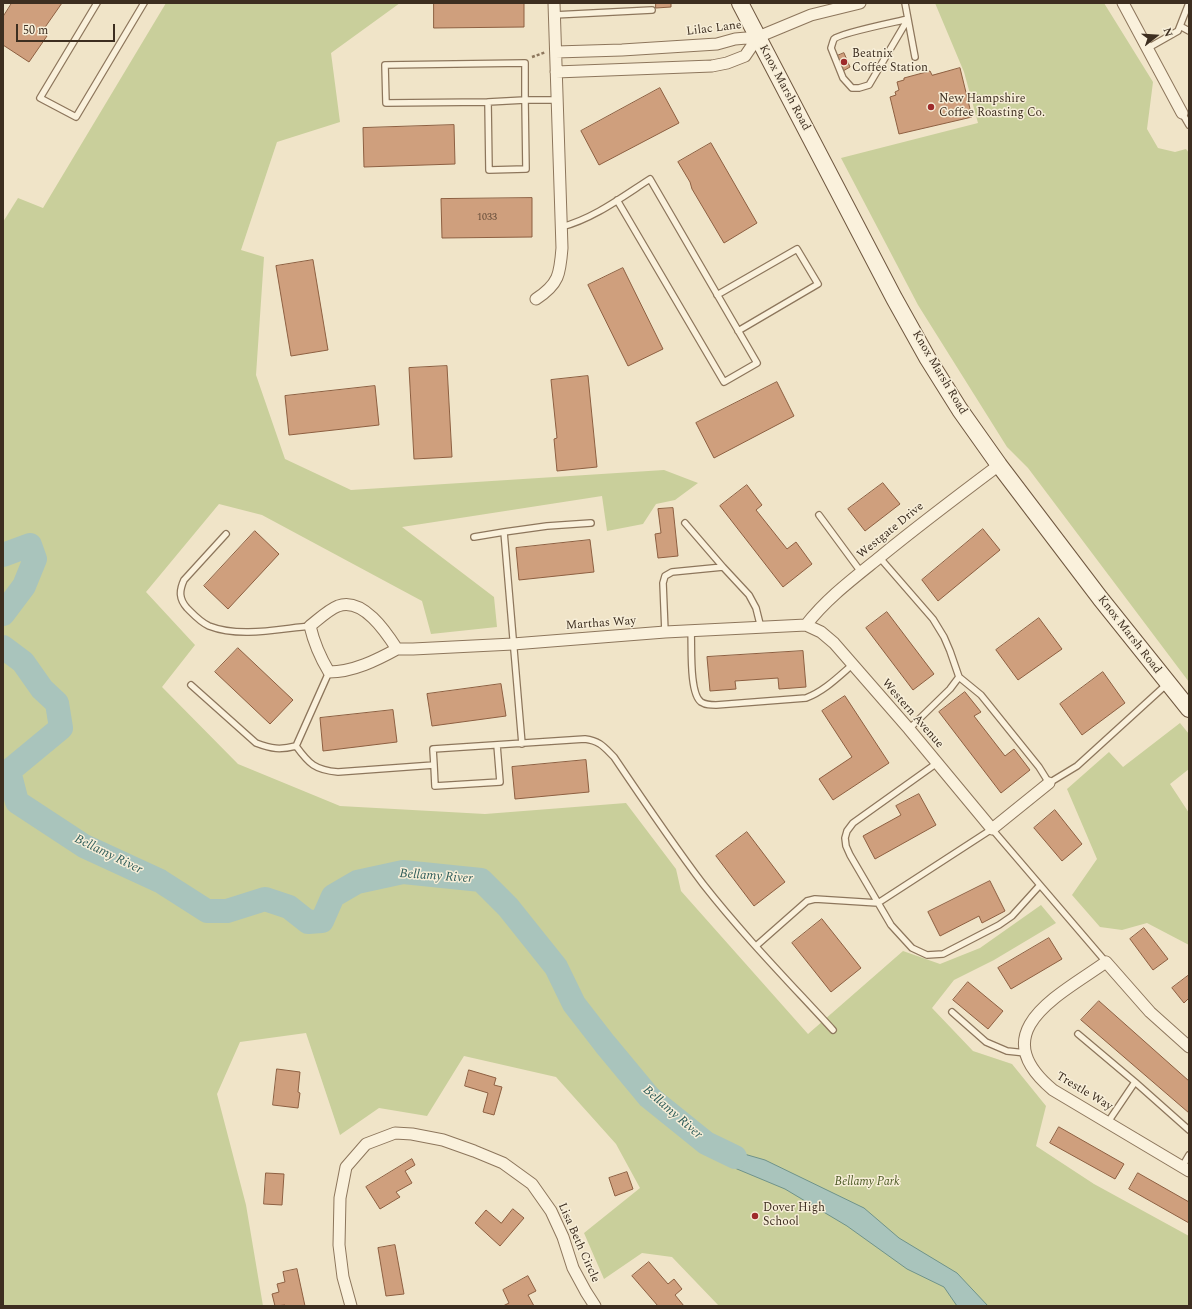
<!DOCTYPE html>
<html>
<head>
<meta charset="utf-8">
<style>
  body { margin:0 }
  #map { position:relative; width:1192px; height:1309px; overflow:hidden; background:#f0e4c8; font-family:Spectral,serif }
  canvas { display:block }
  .frame { position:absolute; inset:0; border:4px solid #3d2e20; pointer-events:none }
  .north { position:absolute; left:1136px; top:16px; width:40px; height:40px; -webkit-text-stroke:3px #f7eed8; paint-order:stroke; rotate:73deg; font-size:11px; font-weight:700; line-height:16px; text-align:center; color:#3d2e20 }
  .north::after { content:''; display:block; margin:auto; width:14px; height:18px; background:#3d2e20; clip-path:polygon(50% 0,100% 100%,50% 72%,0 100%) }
  .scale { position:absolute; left:16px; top:24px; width:99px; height:18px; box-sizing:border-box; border:2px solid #3d2e20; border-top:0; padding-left:5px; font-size:12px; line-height:14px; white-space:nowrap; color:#3d2e20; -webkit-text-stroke:3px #f7eed8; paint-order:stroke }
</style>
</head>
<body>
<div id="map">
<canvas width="1192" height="1309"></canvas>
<div class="frame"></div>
<div class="north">N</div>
<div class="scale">50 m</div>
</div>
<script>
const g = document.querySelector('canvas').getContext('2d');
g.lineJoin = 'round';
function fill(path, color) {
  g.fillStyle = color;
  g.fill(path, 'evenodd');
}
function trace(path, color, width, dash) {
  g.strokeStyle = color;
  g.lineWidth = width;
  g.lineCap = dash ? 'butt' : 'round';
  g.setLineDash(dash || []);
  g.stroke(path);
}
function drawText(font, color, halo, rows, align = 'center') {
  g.font = font + ' Spectral,serif';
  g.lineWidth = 3;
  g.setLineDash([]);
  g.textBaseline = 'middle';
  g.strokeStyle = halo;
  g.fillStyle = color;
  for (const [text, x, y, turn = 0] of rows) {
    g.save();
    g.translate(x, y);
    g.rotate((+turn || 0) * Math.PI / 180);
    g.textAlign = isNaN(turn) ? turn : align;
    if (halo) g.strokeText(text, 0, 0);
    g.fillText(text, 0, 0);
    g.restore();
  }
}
fill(new Path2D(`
  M 166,3 L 400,3 L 331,53 L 340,122 L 277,142 L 241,250 L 264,257 L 256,375 L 285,459 L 351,490 L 664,470 L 698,483 L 675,500 L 656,504 L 643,524 L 607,531 L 602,496 L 402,527 L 494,597 L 497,627 L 431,634 L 422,601 L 262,515 L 219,504 L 146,592 L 195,645 L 162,687 L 238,764 L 340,806 L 485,814 L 626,803 L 676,869 L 681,891 L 808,1034 L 903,951 L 940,964 L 980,948 L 1041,905 L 1056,923 L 994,960 L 954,980 L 932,1008 L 973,1051 L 1012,1064 L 1046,1106 L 1036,1146 L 1094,1184 L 1189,1236 L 1189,1306 L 719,1306 L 672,1257 L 642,1253 L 604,1279 L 584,1233 L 640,1188 L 616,1144 L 556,1077 L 464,1056 L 427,1116 L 379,1108 L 340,1135 L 306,1033 L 240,1042 L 217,1094 L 246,1205 L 263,1306 L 3,1306 L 3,222 L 18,198 L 43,208 Z
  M 935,3 L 1104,3 L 1153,82 L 1147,129 L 1158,148 L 1175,152 L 1186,149 L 1189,153 L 1189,682 L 1028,468 L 1007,447 L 918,305 L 841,158 L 978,123 L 964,72 Z
  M 1180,723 L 1189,734 L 1189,769 L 1170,784 L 1189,813 L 1189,945 L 1147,923 L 1122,930 L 1100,927 L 1072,895 L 1097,859 L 1067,789 L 1109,752 L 1123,767 Z`), '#c9cf9b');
const water = new Path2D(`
  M 706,1143 L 765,1160 L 864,1208 L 899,1238 L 957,1273 L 988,1306 L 957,1306 L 944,1287 L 907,1269 L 847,1226 L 785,1189 L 737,1169 Z`);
fill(water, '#a9c4bc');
trace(water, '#6f938a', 1);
trace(new Path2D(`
  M 3,555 L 30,545 L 35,559 L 24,586 L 3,614
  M 3,647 L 23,662 L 42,689 L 57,703 L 61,728 L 9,771 L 17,802 L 84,846 L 160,881 L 207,911 L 227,911 L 265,899 L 289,907 L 308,922 L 322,921 L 333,896 L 357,882 L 403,872 L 481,880 L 508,907 L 556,967 L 574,1004 L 605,1044 L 649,1097 L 706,1143 L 735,1157`), '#a9c4bc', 24);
const building = new Path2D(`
  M 12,3 L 62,3 L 41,33 L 47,36 L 29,62 L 3,45 L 3,17 Z
  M 434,3 L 524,3 L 524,27 L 434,28 Z
  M 656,3 L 671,3 L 671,7 L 656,8 Z
  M 844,53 L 850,67 L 843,71 L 837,56 Z
  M 960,68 L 972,117 L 899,134 L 890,97 L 896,95 L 895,92 L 899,90 L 897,82 L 904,80 L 904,78 L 930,71 L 932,75 Z
  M 660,88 L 679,123 L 599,165 L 581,131 Z
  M 454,125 L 455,164 L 364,167 L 363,128 Z
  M 711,143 L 757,223 L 724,243 L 692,189 L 690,182 L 678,162 Z
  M 532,198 L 532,237 L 442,238 L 441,199 Z
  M 313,260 L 328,350 L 291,356 L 276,266 Z
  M 623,268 L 663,349 L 628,366 L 588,285 Z
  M 447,366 L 452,457 L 414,459 L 409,368 Z
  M 588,376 L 597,467 L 557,471 L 554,439 L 557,438 L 551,380 Z
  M 777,382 L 794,416 L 714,458 L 696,423 Z
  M 375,386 L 379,425 L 289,435 L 285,396 Z
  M 883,483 L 900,504 L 865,531 L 848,509 Z
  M 747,485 L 762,505 L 756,510 L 787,549 L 796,542 L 812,564 L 783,587 L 720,506 Z
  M 673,508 L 678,556 L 658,558 L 655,534 L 661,533 L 658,509 Z
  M 983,529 L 1000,550 L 938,601 L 922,580 Z
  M 255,531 L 279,554 L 228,609 L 204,586 Z
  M 590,540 L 594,572 L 519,580 L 516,548 Z
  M 887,612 L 934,674 L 913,690 L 866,628 Z
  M 1039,618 L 1062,649 L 1018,680 L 996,650 Z
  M 238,648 L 293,700 L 270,724 L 215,672 Z
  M 803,651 L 806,687 L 779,689 L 778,678 L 735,681 L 736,689 L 710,691 L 707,657 Z
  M 1103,672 L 1125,703 L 1082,735 L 1060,704 Z
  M 501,684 L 506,716 L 432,726 L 427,694 Z
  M 965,692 L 981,712 L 974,716 L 1005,756 L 1014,749 L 1030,770 L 1001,793 L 939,712 Z
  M 845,696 L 889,763 L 833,800 L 819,779 L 852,757 L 822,711 Z
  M 393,710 L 397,742 L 323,751 L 320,718 Z
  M 586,760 L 589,792 L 515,799 L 512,767 Z
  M 919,794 L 936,825 L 875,859 L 863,836 L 901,815 L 896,806 Z
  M 1055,810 L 1082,844 L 1062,861 L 1034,828 Z
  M 747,832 L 785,882 L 754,906 L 716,856 Z
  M 990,881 L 1005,911 L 982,923 L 979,916 L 940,936 L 928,912 Z
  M 822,919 L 861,968 L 831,992 L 792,943 Z
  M 1144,928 L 1168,959 L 1153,970 L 1130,939 Z
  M 1049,938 L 1062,959 L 1011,989 L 998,968 Z
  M 1189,975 L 1189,998 L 1184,1003 L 1172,988 Z
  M 968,982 L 1003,1011 L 988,1029 L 953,1000 Z
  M 1099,1001 L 1189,1081 L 1189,1113 L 1081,1020 Z
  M 277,1069 L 300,1072 L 298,1092 L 300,1093 L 298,1108 L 273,1105 Z
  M 469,1070 L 496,1078 L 494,1085 L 502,1087 L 494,1115 L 483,1112 L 488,1093 L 465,1086 Z
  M 1059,1127 L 1124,1164 L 1115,1179 L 1050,1143 Z
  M 412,1159 L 415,1165 L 405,1171 L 412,1183 L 396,1192 L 400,1197 L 380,1209 L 366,1187 Z
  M 627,1172 L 633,1189 L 615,1196 L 609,1178 Z
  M 266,1173 L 284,1174 L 282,1205 L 264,1204 Z
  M 1138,1173 L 1189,1202 L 1189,1223 L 1129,1189 Z
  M 513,1209 L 524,1218 L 500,1246 L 475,1223 L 486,1210 L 501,1223 Z
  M 395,1245 L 404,1294 L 386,1296 L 378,1248 Z
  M 649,1262 L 668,1284 L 674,1279 L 682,1289 L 675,1295 L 684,1306 L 658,1306 L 632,1276 Z
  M 297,1269 L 305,1306 L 286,1306 L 285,1305 L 275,1306 L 272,1294 L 279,1292 L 277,1284 L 285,1282 L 283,1272 Z
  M 528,1276 L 536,1291 L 528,1295 L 534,1306 L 503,1306 L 509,1303 L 503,1290 Z`);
fill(building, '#cf9f7d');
trace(building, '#8d5f41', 1);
const service = new Path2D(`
  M 97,3 L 40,98 L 76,117 L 144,3
  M 905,3 L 915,57
  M 554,15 L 652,10
  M 908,19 L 869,85 L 859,88 L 852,88 L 843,78 L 831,48 C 832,45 833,41 834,39 C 840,33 896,22 908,19 Z
  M 1180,26 L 1189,31
  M 1148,48 L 1178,31 L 1189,3
  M 488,102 L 525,100 L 525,63 L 385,65 L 386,103 L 488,102 L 489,170 L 526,169 L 525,100 L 556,100
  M 1182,113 L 1189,125
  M 561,227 C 593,219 622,197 650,179 L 757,363 L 724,382 L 617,200
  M 717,295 L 797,249 L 818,284 L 738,331
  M 819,515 L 861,572
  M 685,523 L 723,567
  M 226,534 L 184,580 C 179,591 179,599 187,608 C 194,615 200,622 209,626 C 240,638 278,629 310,626
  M 474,537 L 504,532
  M 880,558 L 933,619 L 944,637 L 950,651 L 959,677 L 981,695 L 1039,767 L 1049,783 L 1077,766 L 1167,684
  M 691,631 C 692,646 689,693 701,702 C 706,705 710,705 716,705 L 806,698 C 824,691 837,678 852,665
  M 665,632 L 663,583 L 665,576 L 672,572 L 723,567 L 749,595 L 756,608 L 761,628
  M 191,685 L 256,743 C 272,749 280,750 296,746 C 309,764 315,770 338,772 L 434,765 L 435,786 L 500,782 L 497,745
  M 909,729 L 950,689 L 959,677
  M 522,744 L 504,532 L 547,526 L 591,523
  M 296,746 L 329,672
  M 434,765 L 433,749 L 585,739 C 600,741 604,747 614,757 C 643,800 672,843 703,884 C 743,935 789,982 833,1030
  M 1040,885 L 1106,962
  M 756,946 L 807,901 L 815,899 L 878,903 L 992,829 L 1040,885 L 1012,916 L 999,925 L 943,954 L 927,955 L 912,948 L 891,925 L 850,855 L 846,846 L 845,838 L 847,831 L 853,823 L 937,763
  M 952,1012 L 986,1042 L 1007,1051 L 1026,1053
  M 1078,1034 L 1135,1082
  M 1108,1122 L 1135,1082 L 1189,1130
  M 1182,1167 L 1189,1155`);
const minor = new Path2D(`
  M 1123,3 L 1182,113
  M 556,52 L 622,50 L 717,44 L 735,39 L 758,37 L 811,15 L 860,3
  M 556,72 L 712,66 L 727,63 L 745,56 L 758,37
  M 536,299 C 559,284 560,274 562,248 L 554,3
  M 806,625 C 827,598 854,578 880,557 C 919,525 959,495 999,465
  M 397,649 C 377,660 353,672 329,672 C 320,657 314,643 310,626 C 319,619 328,610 338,606 C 363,597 386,632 397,649 L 413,649 L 513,644 L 665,632 L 806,625 L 821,632 L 834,643 L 909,729 L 992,829 L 1049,783
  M 1189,1047 L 1150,1012 L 1106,962 C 1060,995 982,1031 1053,1090 L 1189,1171
  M 351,1306 L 343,1277 L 339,1245 L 340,1198 L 346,1167 L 366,1144 L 395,1133 L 412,1134 L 443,1140 L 474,1151 L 503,1163 L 532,1184 L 551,1211 L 563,1237 L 573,1268 L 586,1292 L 595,1306`);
const secondary = new Path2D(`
  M 740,3 L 894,298 L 928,359 L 960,410 L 999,465 L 1100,598 L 1189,709`);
trace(service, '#8d765c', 8);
trace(minor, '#8d765c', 13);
trace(secondary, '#6f573f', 18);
trace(new Path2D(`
  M 532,57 L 546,52`), '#8d765c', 2.5, [3, 2]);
trace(service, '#faf1dc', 5.5);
trace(minor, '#faf1dc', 11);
trace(secondary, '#faf1dc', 16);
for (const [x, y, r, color] of [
  [844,62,4,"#9e2a2b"],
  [931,107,4,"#9e2a2b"],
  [755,1216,4,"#9e2a2b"]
]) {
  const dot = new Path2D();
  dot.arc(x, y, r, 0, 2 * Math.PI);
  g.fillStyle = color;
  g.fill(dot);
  trace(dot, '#f7eed8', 1.5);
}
drawText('10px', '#624a37', null, [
  ["1033",487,218]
]);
drawText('12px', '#3d2e20', '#f7eed8', [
  ["Lilac Lane",714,29,-7],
  ["Knox Marsh Road",784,88,62],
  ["Knox Marsh Road",939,373,59],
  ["Westgate Drive",891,531,-39],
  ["Marthas Way",601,624,-4],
  ["Knox Marsh Road",1129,635,52],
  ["Western Avenue",912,714,49],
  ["Trestle Way",1084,1092,31],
  ["Lisa Beth Circle",578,1243,66]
]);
drawText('12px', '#3d2e20', '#f7eed8', [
  ["Beatnix",852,55],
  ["Coffee Station",852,69],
  ["New Hampshire",939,100],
  ["Coffee Roasting Co.",939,114],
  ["Dover High",763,1209],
  ["School",763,1223]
], 'left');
drawText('italic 12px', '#4d5a26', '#f7eed8', [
  ["Bellamy Park",867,1183]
]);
drawText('italic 13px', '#2f5d5a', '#f7eed8', [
  ["Bellamy River",108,855,26],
  ["Bellamy River",436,877,4],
  ["Bellamy River",672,1113,41]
]);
</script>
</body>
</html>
